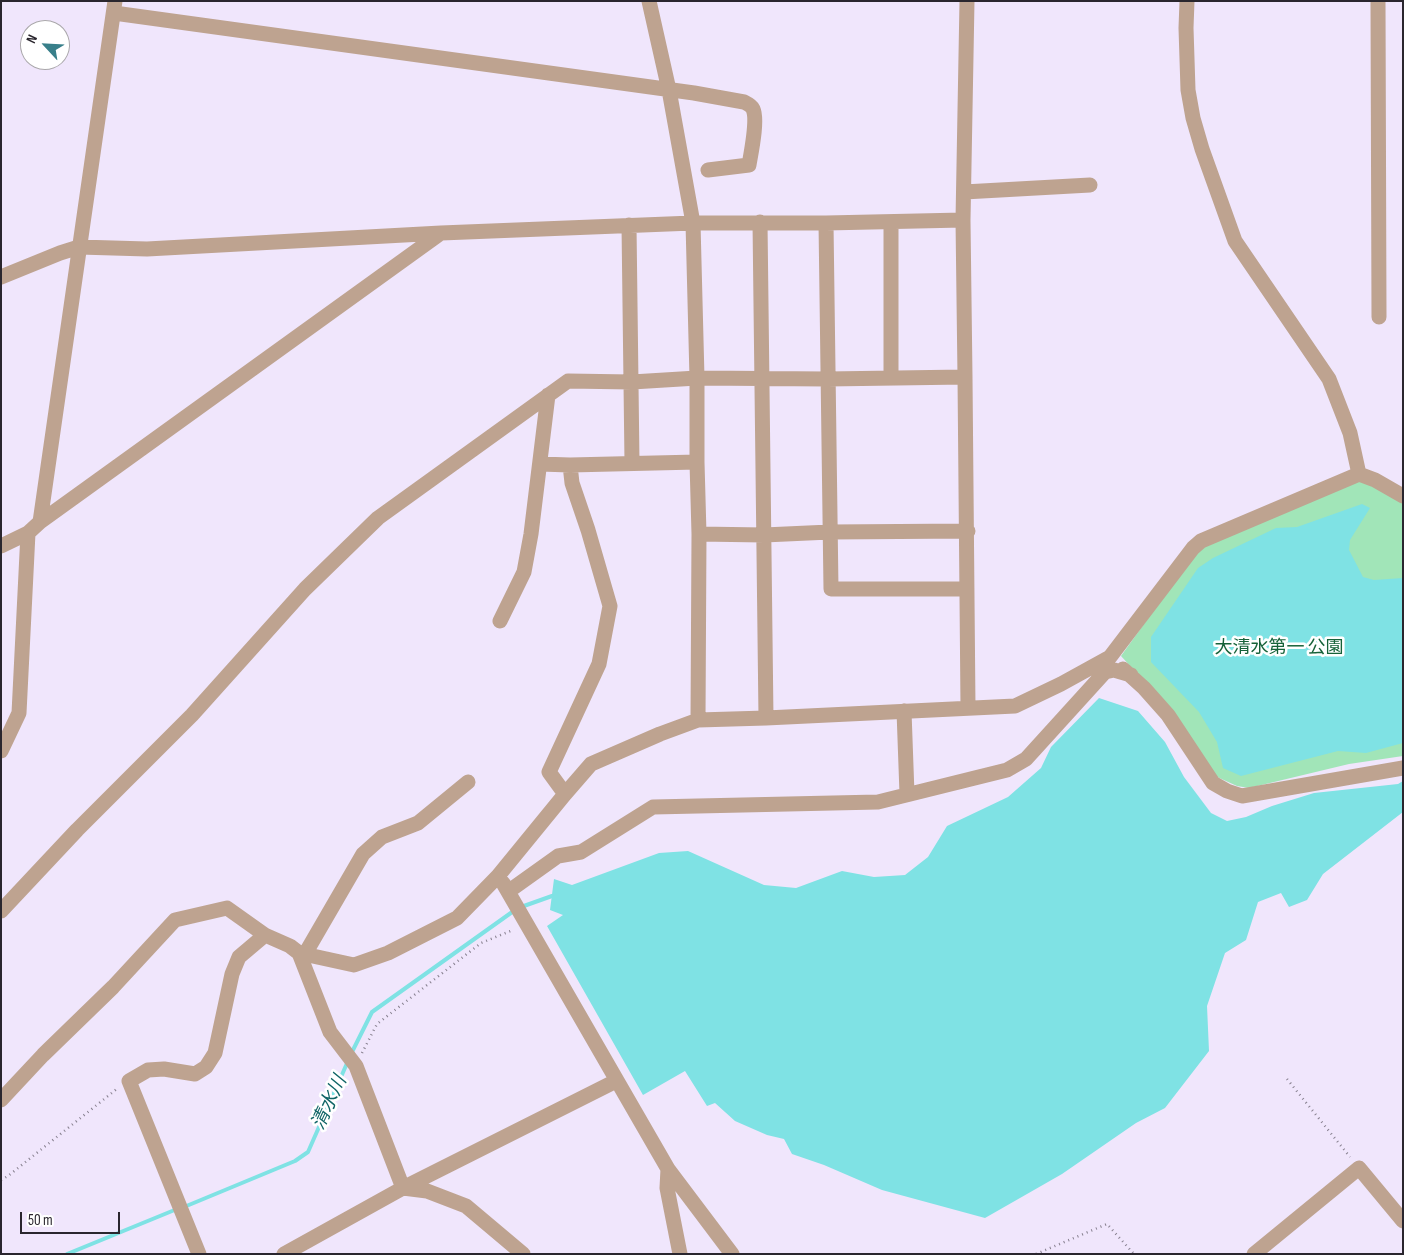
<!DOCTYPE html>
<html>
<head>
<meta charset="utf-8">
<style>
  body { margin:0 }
  #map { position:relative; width:1404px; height:1255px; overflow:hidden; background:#f0e6fc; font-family:"Sofia Sans Condensed",sans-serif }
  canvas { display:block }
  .frame { position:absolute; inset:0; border:2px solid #2a262e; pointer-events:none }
  .north { position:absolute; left:20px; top:20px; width:50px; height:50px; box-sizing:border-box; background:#fff; border:1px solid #aaa8ab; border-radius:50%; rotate:295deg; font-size:14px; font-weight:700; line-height:20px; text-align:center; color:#2a262e }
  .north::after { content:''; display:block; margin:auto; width:18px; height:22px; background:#387f8a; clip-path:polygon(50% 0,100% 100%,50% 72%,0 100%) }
  .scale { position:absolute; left:20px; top:1212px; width:100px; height:22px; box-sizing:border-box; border:2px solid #2a262e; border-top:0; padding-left:6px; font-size:15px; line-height:18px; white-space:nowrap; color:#2a262e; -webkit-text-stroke:4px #fff; paint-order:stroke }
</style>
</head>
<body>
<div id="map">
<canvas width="1404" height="1255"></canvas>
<div class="frame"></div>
<div class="north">N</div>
<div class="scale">50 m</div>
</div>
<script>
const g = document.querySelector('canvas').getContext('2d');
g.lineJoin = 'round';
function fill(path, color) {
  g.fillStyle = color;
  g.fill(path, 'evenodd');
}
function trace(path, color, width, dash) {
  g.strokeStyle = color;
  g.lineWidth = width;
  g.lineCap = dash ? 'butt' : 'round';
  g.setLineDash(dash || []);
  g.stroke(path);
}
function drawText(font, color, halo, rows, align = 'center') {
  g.font = font + ' "Sofia Sans Condensed","Noto Sans JP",sans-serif';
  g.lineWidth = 5;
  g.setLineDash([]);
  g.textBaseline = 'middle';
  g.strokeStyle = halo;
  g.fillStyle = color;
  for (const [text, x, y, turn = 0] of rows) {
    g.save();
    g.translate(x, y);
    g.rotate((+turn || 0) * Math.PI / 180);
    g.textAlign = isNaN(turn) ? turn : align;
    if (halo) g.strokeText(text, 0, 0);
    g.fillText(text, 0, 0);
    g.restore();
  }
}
fill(new Path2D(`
  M 1359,479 L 1403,501 L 1403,756 L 1349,764 L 1249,788 L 1237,786 L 1215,776 L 1177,717 L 1121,656 L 1197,550 Z`), '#a1e5b8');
fill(new Path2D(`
  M 1362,504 L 1370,508 L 1350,540 L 1349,550 L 1363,577 L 1374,580 L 1403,578 L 1403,743 L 1366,753 L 1338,751 L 1241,776 L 1223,768 L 1217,742 L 1199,712 L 1151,662 L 1151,637 L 1198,568 L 1213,558 L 1276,528 L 1297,527 Z
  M 1099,698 L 1138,711 L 1165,742 L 1184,777 L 1211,813 L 1227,821 L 1246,817 L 1272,806 L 1314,793 L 1398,784 L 1403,781 L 1403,812 L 1323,874 L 1307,900 L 1289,907 L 1281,893 L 1258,902 L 1246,940 L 1225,953 L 1207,1006 L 1209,1051 L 1165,1108 L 1136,1123 L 1062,1174 L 985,1218 L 882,1190 L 824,1165 L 792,1154 L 784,1139 L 767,1135 L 735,1121 L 715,1103 L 707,1106 L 685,1071 L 643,1095 L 547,926 L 563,915 L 550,910 L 554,879 L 572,885 L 659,853 L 688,851 L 764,885 L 796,888 L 842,871 L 874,877 L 905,875 L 928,857 L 947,826 L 1008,797 L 1041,768 L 1051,747 Z`), '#7fe2e4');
trace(new Path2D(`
  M 521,907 L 552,896
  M 352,1052 L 372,1012 L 515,910
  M 184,1207 L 295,1161 L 308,1152 L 348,1061
  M 67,1254 L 177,1209`), '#7fe2e4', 4);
trace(new Path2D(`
  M 362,1053 L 377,1024 L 481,943 L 513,930
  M 1287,1079 L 1350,1157
  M 1,1180 L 8,1176 L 118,1088
  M 1036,1254 L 1107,1224 L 1134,1254`), '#87808f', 2.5, [1, 4]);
trace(new Path2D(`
  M 649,1 L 669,90 L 693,223 L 697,378 L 697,462 L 699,534 L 698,720
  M 1187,1 L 1186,28 L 1188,90 L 1193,118 L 1202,149 L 1235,241 L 1329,379 L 1350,433 L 1359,474
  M 1378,1 L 1379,317
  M 114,13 L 694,93 L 744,102 C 748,104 751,105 753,109 C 758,120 751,153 749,165 L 708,170
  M 964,192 L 1090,185
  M 760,222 L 766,718
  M 826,223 L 831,589 L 967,589
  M 629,225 L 632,463
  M 1,277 L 60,253 L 79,247 L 147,249 L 441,233 L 693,223 L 826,223 L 963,220
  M 891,377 L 891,222
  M 965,377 L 968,707
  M 540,464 L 570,465 L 697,462
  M 40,522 L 115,1
  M 699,534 L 764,535 L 830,532 L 968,531
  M 1,546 L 28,533 L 40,522 L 441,233
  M 500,621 L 524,572 L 531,534 L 548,395
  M 1123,669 L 1144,688 L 1168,715 L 1213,783 L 1227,791 L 1242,796 L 1403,768
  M 904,711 L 907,794
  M 1,751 L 19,713 L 28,533
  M 565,794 L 549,772 L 599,664 L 610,606 L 588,530 L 572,483 L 570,465
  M 503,883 L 668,1169 L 732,1254
  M 509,891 L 558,856 L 581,852 L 653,807 L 878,802 L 1007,770 L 1026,759 L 1105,672 L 1114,670 L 1131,675
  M 1,911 L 77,830 L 192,715 L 305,589 L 378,518 L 568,381 L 632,382 L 697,378 L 827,379 L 965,377 L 963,220 L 967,1
  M 299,953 L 330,1032 L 356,1066 L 403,1188
  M 305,954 L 363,854 L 382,837 L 418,823 L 468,782
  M 1,1100 L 43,1055 L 113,987 L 175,920 L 227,908 L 265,935 L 290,946 L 299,953 L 354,965 L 388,953 L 457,918 L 498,876 L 565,794 L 591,764 L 660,734 L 698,720 L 766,718 L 1015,706 L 1061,684 L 1110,657 L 1193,548 L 1201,541 L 1359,474 L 1375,480 L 1403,496
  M 668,1169 L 667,1188 L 680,1254
  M 403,1188 L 427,1191 L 466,1206 L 523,1254
  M 199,1254 L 129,1081 L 148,1070 L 164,1069 L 195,1074 L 206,1067 L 215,1053 L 232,974 L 239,957 L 265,935
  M 284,1254 L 403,1188 L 616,1081
  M 1254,1254 L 1359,1168 L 1403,1221`), '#bea390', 15);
drawText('18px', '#166239', '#fff', [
  ["大清水第一 公園",1279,648]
]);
drawText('italic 19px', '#0f6466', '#fff', [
  ["清水川",330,1103,-65]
]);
</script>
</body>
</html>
